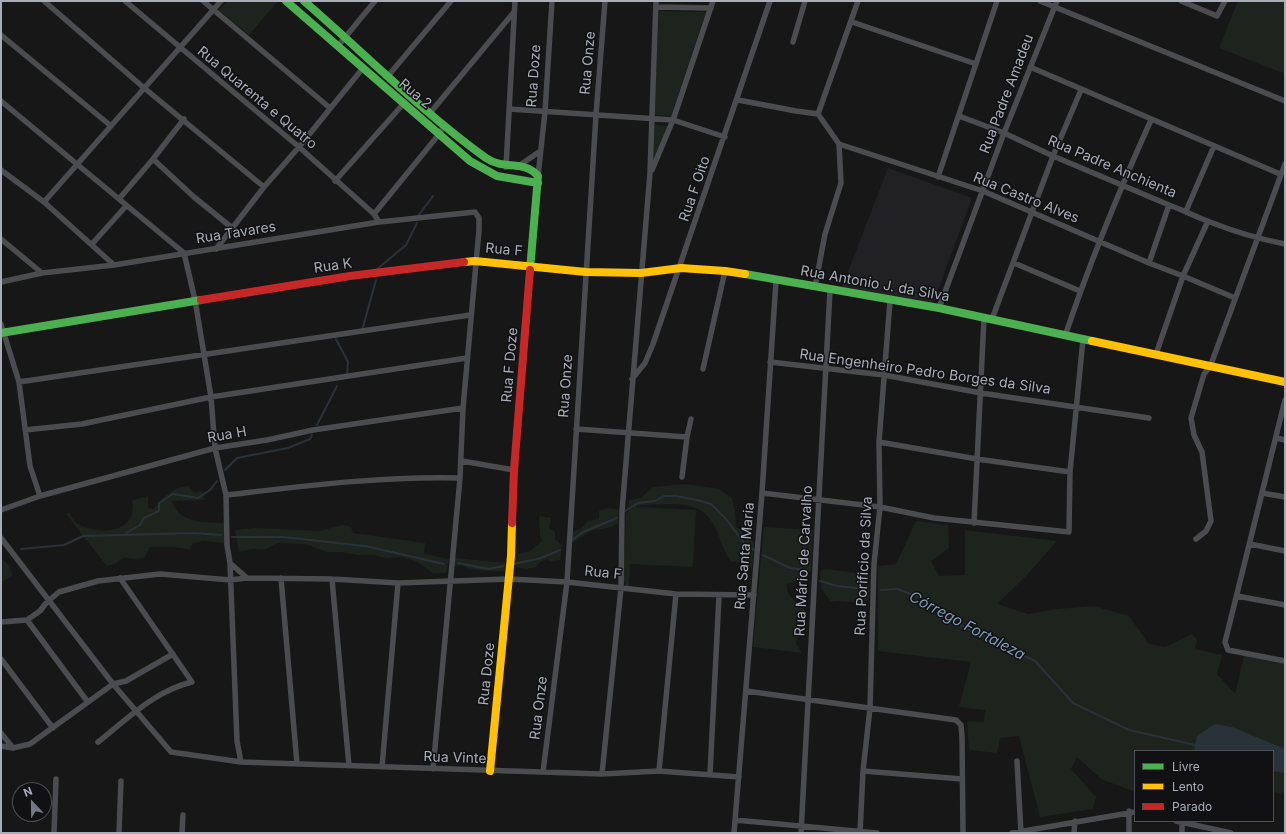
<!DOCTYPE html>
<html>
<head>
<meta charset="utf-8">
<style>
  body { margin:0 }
  #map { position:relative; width:1286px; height:834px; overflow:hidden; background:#171717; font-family:Inter,sans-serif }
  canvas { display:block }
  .frame { position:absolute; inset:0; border:2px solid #a8adb8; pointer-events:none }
  .legend { position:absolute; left:1134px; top:750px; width:140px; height:72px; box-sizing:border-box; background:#111113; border:1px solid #4d4f55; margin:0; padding:5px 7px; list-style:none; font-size:12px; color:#a8adb8 }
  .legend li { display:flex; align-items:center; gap:8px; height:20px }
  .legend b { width:20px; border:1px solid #4d4f55 }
  .north { position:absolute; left:12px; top:782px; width:40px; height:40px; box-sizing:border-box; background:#111113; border:1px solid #4d4f55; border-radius:50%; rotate:338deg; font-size:11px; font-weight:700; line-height:16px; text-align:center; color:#a8adb8 }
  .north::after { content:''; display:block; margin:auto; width:14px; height:18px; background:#757880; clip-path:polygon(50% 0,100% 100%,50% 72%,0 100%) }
</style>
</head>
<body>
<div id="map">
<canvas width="1286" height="834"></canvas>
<div class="frame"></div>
<ul class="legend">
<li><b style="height:5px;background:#4caf50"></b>Livre</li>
<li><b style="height:5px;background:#ffc107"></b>Lento</li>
<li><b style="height:5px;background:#c62828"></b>Parado</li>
</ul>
<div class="north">N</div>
</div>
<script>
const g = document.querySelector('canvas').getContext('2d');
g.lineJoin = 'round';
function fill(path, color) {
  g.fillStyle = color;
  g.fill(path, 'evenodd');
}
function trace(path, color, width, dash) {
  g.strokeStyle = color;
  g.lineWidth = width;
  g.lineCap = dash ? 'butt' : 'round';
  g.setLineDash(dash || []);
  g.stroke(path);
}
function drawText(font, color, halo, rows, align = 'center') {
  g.font = font + ' Inter,sans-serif';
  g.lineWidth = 3;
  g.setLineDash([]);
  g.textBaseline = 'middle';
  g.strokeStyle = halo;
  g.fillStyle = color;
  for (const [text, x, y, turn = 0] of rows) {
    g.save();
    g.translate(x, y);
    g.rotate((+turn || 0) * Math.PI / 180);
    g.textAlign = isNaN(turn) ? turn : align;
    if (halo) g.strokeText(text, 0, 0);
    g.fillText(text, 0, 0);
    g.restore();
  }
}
fill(new Path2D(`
  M 888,168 L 972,198 L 933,304 L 842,287 Z`), '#212123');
fill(new Path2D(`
  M 227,1 L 278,1 L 249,35 L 219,10 Z
  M 1238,1 L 1285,1 L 1285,74 L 1219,48 Z
  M 659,11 L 706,12 L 671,116 L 654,115 Z
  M 654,125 L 670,126 L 651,168 Z
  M 687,484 L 719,489 L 732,498 L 735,512 L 736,527 L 754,542 L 752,569 L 744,563 L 730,561 C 722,548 719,531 710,519 C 695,498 662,505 640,505 L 635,507 L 696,510 L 693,567 L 630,564 L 629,586 L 626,586 L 623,579 L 626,513 L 633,508 L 628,511 L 629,500 L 641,498 L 653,487 Z
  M 188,486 L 194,493 L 202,491 L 205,500 L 172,501 C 179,524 204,522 224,523 L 224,543 L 204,541 L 193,543 L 189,550 C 182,546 158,547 150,547 L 144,558 L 133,559 L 124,557 L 116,563 L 107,566 L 66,514 L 69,512 C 71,516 73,520 76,523 C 90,532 120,535 130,519 C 133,514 132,506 133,500 L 148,496 L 148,508 L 154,509 C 162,497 174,487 188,486 Z
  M 607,508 L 618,509 L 618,523 L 612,527 L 590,531 L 571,544 L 571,532 L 581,529 L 588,521 L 599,519 L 599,511 Z
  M 539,516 L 551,518 L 549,528 L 555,532 L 555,539 L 562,545 L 560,560 L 550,561 L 547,559 L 540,562 L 536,567 L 526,569 L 516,567 L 518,554 L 530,551 L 542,541 L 540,536 Z
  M 916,521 L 948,525 L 949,548 L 931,561 L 939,576 L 965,575 L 965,530 L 1057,541 L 1027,575 L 997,604 L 1028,614 L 1056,609 L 1094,606 L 1129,616 L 1149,644 L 1166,647 L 1192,634 L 1197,640 L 1195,649 L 1222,655 L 1217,674 L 1235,694 L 1244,656 L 1285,664 L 1285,794 L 1273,792 L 1273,751 L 1135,751 L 1135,792 L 1101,779 L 1077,757 L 1071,769 L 1096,797 L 1093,809 L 1040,817 L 1019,736 L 1000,738 L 997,753 L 969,750 L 967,721 L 984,722 L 985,710 L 959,707 L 971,662 L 878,651 L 878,566 L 896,564 Z
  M 343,525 L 351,527 L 353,533 L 425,543 L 424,554 L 449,559 L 446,573 L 433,573 L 416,561 L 401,557 L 386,558 L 373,555 L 357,555 L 342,552 L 327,552 L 305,544 L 278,543 L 266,549 L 252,549 L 239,552 L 235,530 L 256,528 L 319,531 Z
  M 764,527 L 813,530 L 811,570 L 806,578 L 786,584 L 789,595 L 804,609 L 806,622 L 799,633 L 796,643 L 802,653 L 753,647 Z
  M 1,558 L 9,565 L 13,576 L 1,582 Z
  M 455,558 L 505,563 L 505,571 C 491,571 473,572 461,565 L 454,567 Z
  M 826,569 L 870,575 L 869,599 C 857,607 844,598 831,602 L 821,588 L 820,571 Z`), '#1d241e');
fill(new Path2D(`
  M 1215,724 L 1232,727 L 1285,749 L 1285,773 L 1273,771 L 1273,751 L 1194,751 L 1197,736 Z`), '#2a3239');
trace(new Path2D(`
  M 418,216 L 433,196
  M 376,270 L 406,245 L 417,223
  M 363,327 L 376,280
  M 336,339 L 348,362 L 347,374
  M 317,425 L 337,386
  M 225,470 L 237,458 L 288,448 L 310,439 L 312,435
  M 625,511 L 638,503 L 655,501 L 664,496 L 676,496 L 697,500 L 711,504 L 726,519 L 744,543 L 756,551
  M 126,533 L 140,525 L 144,518 L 159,511 L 159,503 L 173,494 L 198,498 L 210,490 L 217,481
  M 232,537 L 283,537 L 365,546 L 444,564
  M 572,540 L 583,532 L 617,518
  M 21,549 L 64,545 L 83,536 L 195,533 L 221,535
  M 763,555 L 790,568 L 804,570
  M 458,563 L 488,569 L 504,566
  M 514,564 L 541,558 L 560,550
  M 820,581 L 837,586 L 865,589
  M 881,590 L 897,589 L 922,598 L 952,621 L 1035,661 L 1073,703 L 1129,730 L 1195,745`), '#2a3239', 2);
trace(new Path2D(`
  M 44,1 L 143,87 L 264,187
  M 125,1 L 299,147 L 374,214
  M 203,1 L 330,108
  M 1040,1 L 1285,101
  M 1181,1 L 1217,16 L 1225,1
  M 656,7 L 711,8
  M 852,22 L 976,64
  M 1,35 L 111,126
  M 793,42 L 805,1
  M 338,46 L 375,1
  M 1030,67 L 1280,174
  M 388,76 L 451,1
  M 738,100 L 796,111 L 818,114
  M 1,101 L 184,253 L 195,300 L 211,397 L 215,448 L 226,495 L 227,545 L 230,563 L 247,578
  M 509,109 L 673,120 L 725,137
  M 430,113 L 514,12
  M 818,114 L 839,144 L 983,191 L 1149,263 L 1183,276 L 1235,298
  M 818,114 L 858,1
  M 959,116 L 1004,133 L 1053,156 L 1169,205 C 1183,210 1196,217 1210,222 C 1235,232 1259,239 1285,244
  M 153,159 L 194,197 L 231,227
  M 520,165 L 539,152
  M 506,167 L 515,1
  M 1,170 L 44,202 L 114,265
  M 652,170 L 673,120 L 713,1
  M 538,176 L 545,112 L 552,1
  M 938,177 L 997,1
  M 335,181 L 405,102
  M 119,199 L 153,159 L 184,119
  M 44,202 L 221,1
  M 1186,211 L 1214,146
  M 379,222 L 374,214 L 440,133 L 444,125
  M 1,239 L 42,273
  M 92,244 L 126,206
  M 216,249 L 264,187 L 299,147 L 363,68
  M 1014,263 L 1080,291
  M 1149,263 L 1169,205
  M 1,282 L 42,273 L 114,265 L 379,222 L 475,212 L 479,218 L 479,230 L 463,408 L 460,478 L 433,769
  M 815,287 L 825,234 L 841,183 L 839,144
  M 939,308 L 1004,133 L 1057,1
  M 992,319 L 1053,156 L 1081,90
  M 1,324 L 19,382 L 30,466 L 40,496
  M 1065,336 C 1090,262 1119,191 1151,120
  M 1156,354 L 1183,276 L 1208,221
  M 770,362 L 884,375 L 981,393 L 1149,418
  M 703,369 L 725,271
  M 632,379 L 645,363 L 653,344 L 770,1
  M 19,382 L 470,315
  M 1285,400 L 1225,642 L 1228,650 L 1285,661
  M 576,429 L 687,437
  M 25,430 L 82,424 L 211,397 L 467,358
  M 1276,438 L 1285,440
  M 879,442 L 977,459 L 1070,472
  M 462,461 L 514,470
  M 682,477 L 687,437 L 691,419
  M 762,493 L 880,507 L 934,518 L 1069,532 L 1070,472 L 1083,339
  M 1262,493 L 1285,497
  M 226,495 C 304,486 382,476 460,478
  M 1,510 L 40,496 L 215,448 L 267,440 L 313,430 L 463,408
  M 974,523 L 984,318
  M 1,538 L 113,684 L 171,752 L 241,762 L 602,774 L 659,771 L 739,777
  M 1196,539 L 1206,531 L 1211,521 L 1202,452 L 1194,435 L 1191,418 L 1204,374 L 1210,367 L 1285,164
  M 1250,544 L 1285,551
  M 230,563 L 237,741 L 241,762
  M 281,578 L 297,764
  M 332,579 L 349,766
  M 1237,596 L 1285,605
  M 27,620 L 87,701
  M 1,622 L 27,620 L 40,611 L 46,603 L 59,592 L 98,581 L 160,574 L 230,580 L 247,578 L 332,579 L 398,583 L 509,579 L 567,582 L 676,594 L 754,595
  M 1,659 L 53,728
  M 746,691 L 956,720 L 961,725 L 962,737 L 963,833
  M 1,733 L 13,748
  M 98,742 C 126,720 156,690 192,682 L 120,578
  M 1,746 L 13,748 L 30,744 L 113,684 L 126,681 L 173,654
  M 1017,761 L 1021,833
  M 382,767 L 398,583
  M 659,771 L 676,594
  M 863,771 L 962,779
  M 543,772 L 567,582 L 596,115 L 605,1
  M 602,774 L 621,588 L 622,511 L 650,173 L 656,1
  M 710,774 L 719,596
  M 735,820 L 877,833
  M 1176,821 L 1231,833
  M 54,833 L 56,779
  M 119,833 L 121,781
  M 182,833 L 183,815
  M 734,833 L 762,493 L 776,281
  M 801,833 L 830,290
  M 860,833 L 863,771 L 870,708 L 874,564 L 880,507 L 879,442 L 890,301
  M 1012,833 L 1135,812
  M 1074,833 L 1075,821
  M 1129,833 L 1129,811
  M 1182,833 L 1182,823`), '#4b4c50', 5.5);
trace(new Path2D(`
  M 286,1 L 470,161 L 497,176 L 538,183
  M 304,1 C 364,53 421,111 486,158 C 505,171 523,159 538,176 L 530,270
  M 745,274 L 939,308 L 1092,341
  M 1,333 L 201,300`), '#4caf50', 8);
trace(new Path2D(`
  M 464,262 L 475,261 L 586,272 L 641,273 L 681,268 L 725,271 L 745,274
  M 1092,341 L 1285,382
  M 490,771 L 511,556 L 512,523`), '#ffc107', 8);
trace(new Path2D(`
  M 201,300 L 350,276 L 464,262
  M 512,523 L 514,470 L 530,270`), '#c62828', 8);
drawText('14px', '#a8adb8', '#111113', [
  ["Rua Onze",588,63,-85],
  ["Rua Doze",534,76,-86],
  ["Rua 2",415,94,40],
  ["Rua Padre Amadeu",1007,94,-69],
  ["Rua Quarenta e Quatro",257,98,40],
  ["Rua Padre Anchienta",1112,167,23],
  ["Rua F Oito",695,189,-71],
  ["Rua Castro Alves",1026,198,22],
  ["Rua Tavares",236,233,-9],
  ["Rua F",504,250,5],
  ["Rua K",333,266,-8],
  ["Rua Antonio J. da Silva",875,284,10],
  ["Rua F Doze",510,365,-85],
  ["Rua Engenheiro Pedro Borges da Silva",925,372,8],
  ["Rua Onze",566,386,-86],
  ["Rua H",227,435,-10],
  ["Rua Santa Maria",745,556,-85],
  ["Rua Mário de Carvalho",804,561,-87],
  ["Rua Porificio da Silva",864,566,-87],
  ["Rua F",603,573,6],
  ["Rua Doze",487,674,-84],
  ["Rua Onze",539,708,-83],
  ["Rua Vinte",455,758,2]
]);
drawText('italic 15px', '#7f9bb3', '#111113', [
  ["Córrego Fortaleza",967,626,28]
]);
</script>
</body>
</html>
